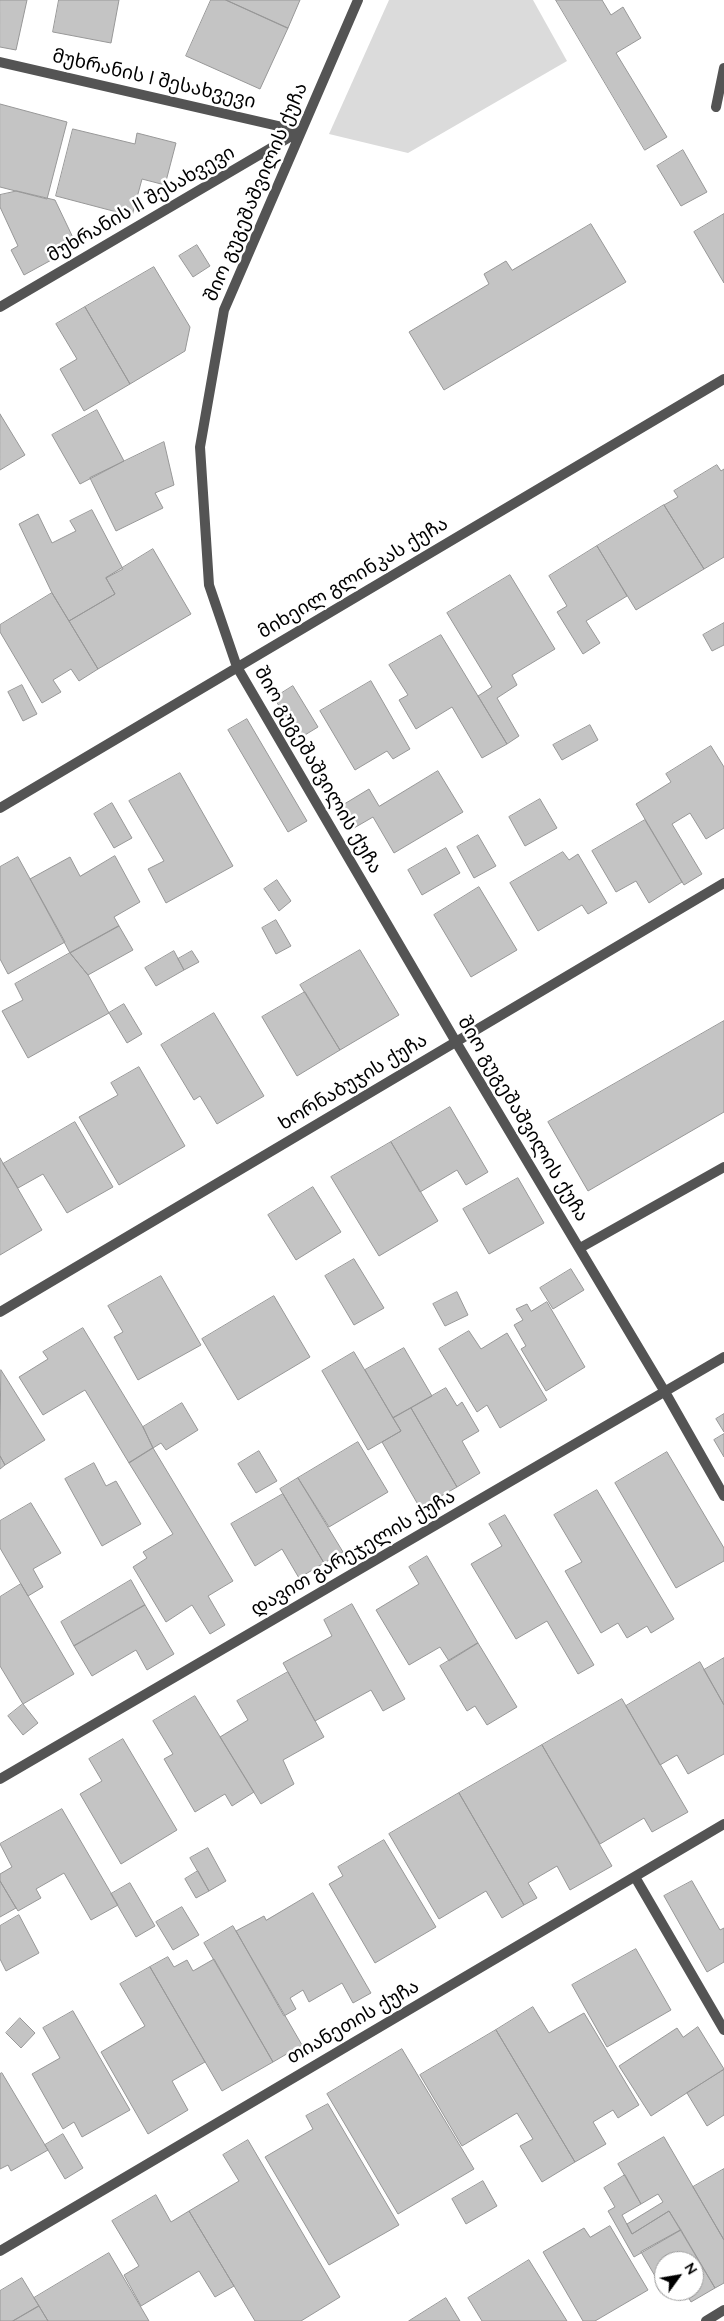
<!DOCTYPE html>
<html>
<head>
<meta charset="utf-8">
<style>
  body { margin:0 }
  #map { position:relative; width:724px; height:2321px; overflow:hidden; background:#fff; font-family:Mulish,sans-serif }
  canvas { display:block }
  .north { position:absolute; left:654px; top:2251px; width:50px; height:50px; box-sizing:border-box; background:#fff; border:1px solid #999; border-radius:50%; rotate:58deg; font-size:14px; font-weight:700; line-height:20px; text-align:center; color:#000 }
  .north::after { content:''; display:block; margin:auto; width:18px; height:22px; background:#000; clip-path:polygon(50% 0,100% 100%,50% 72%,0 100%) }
</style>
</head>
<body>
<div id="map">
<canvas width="724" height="2321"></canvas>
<div class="north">N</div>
</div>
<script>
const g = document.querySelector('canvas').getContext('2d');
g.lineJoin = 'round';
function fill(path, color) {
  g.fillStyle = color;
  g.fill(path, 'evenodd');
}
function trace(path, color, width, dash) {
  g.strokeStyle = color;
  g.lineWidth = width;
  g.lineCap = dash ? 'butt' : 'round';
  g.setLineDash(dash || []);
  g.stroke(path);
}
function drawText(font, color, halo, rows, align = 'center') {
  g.font = font + ' Mulish,"Noto Sans Georgian",sans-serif';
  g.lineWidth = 5;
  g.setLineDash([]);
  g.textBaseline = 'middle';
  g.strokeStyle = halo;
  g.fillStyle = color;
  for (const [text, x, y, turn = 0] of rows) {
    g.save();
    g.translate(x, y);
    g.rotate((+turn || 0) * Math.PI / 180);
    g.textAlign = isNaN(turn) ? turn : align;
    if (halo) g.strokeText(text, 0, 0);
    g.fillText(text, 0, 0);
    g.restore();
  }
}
fill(new Path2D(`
  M 389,0 L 533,0 L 567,61 L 408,153 L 329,134 Z`), '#dbdbdb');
const building = new Path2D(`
  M 0,0 L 27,0 L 16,50 L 0,47 Z
  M 59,0 L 119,0 L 111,43 L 53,32 Z
  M 211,0 L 226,0 L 288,28 L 260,89 L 186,56 Z
  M 226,0 L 300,0 L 288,28 Z
  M 556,0 L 602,0 L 611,15 L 623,7 L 641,38 L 616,53 L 667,137 L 645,150 Z
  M 0,104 L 67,122 L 47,199 L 0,187 Z
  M 73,129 L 135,144 L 137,133 L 176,143 L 165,185 L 142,179 L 132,216 L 56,196 Z
  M 683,150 L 707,192 L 681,206 L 657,166 Z
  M 17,191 L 55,200 L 77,246 L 24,275 L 11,250 L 18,246 L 0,207 L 0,195 Z
  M 724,214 L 724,283 L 694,232 Z
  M 591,224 L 626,282 L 444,390 L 409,332 L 489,284 L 484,274 L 506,261 L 512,270 Z
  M 197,245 L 210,266 L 193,277 L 179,256 Z
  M 154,267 L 190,327 L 185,351 L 130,384 L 85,307 Z
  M 85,307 L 130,384 L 84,411 L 60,369 L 77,359 L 56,324 Z
  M 97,410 L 124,461 L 80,484 L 52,435 Z
  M 0,414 L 25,455 L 0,470 Z
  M 164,442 L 174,485 L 155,493 L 163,508 L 116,531 L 90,478 Z
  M 717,465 L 721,471 L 724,469 L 724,557 L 704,569 L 664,505 L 678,497 L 674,491 Z
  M 664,505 L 704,569 L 636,610 L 597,546 Z
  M 92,510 L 123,569 L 106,578 L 115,594 L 69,621 L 52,593 L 19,524 L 38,514 L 52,543 L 76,531 L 70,521 Z
  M 597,546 L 627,596 L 586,621 L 600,643 L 583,654 L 557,612 L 567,606 L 549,576 Z
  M 153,549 L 191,614 L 98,669 L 69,621 L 115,594 L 106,578 Z
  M 510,575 L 555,649 L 512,675 L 517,685 L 497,698 L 519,736 L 507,744 L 478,696 L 492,687 L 447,613 Z
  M 52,593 L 98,669 L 79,681 L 71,669 L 53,680 L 61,692 L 42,703 L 0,632 L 0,625 Z
  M 724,623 L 724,645 L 712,651 L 703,635 Z
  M 441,635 L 507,744 L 482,758 L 452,707 L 416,729 L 399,700 L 408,695 L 389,665 Z
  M 371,681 L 410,749 L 393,759 L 387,751 L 355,770 L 320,711 Z
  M 22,685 L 37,714 L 23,721 L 8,692 Z
  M 293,686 L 318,727 L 300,738 L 274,698 Z
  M 247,719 L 307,821 L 288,832 L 228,730 Z
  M 590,725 L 598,740 L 562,760 L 553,745 Z
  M 711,746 L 724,767 L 724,828 L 706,839 L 690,813 L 672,824 L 702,874 L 684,885 L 636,804 L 671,782 L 666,774 Z
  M 438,771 L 463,812 L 394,853 L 373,817 L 354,828 L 341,806 L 369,789 L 379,806 Z
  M 180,773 L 233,866 L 166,903 L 148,869 L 164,861 L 129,801 Z
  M 540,799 L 557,828 L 525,846 L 509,817 Z
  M 112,803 L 132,838 L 114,848 L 94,814 Z
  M 645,820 L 682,882 L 649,903 L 636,881 L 616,892 L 592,851 Z
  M 478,835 L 496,866 L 474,878 L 457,847 Z
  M 446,848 L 460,873 L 422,895 L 408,870 Z
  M 563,852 L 569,860 L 578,854 L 607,903 L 588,914 L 582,905 L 538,931 L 510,883 Z
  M 115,856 L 140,902 L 114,917 L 119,926 L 70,953 L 30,879 L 70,857 L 80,876 Z
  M 18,857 L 65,942 L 8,974 L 0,959 L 0,867 Z
  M 277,880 L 291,901 L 279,911 L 264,889 Z
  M 479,887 L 517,950 L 471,977 L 434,915 Z
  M 276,920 L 291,946 L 276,954 L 262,928 Z
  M 119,926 L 133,950 L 88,975 L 70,953 Z
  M 360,950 L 399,1015 L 340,1050 L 300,985 Z
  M 174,951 L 184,970 L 156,986 L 145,968 Z
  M 192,951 L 199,962 L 184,970 L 178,959 Z
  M 70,953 L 88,975 L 109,1013 L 28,1058 L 2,1011 L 23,1000 L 15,984 Z
  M 305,992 L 340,1050 L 297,1076 L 262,1017 Z
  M 124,1004 L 142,1034 L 127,1043 L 109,1013 Z
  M 214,1013 L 264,1096 L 217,1124 L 200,1096 L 194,1100 L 161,1045 Z
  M 724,1021 L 724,1112 L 588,1191 L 548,1122 Z
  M 139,1067 L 185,1146 L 119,1185 L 79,1117 L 118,1095 L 111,1083 Z
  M 450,1107 L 488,1172 L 466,1185 L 457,1170 L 420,1192 L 391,1142 Z
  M 75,1122 L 113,1187 L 67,1213 L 43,1174 L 18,1188 L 3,1164 Z
  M 391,1142 L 438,1221 L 379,1256 L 331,1177 Z
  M 0,1158 L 42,1230 L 0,1255 Z
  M 518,1178 L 544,1223 L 489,1254 L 463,1209 Z
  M 313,1187 L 341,1232 L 296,1260 L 268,1215 Z
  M 354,1259 L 384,1308 L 354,1325 L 325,1276 Z
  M 571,1269 L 584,1290 L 553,1309 L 540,1288 Z
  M 161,1276 L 201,1345 L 138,1380 L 114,1337 L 123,1332 L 108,1306 Z
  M 457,1292 L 468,1315 L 445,1326 L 433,1304 Z
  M 274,1296 L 310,1357 L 238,1400 L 202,1339 Z
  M 547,1302 L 585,1367 L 546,1391 L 521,1349 L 526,1346 L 514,1325 L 523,1320 L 516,1309 L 527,1304 L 531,1311 Z
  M 83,1328 L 143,1427 L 153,1448 L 129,1463 L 85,1390 L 43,1415 L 19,1377 L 48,1359 L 43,1352 Z
  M 469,1331 L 481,1349 L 507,1333 L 547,1400 L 500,1428 L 487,1405 L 477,1412 L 439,1349 Z
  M 404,1348 L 432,1396 L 393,1418 L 365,1370 Z
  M 354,1352 L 401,1431 L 368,1450 L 322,1371 Z
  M 1,1370 L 45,1440 L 5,1465 L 0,1456 Z
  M 446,1388 L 457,1406 L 462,1402 L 479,1431 L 462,1441 L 480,1473 L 457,1487 L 411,1408 Z
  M 182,1403 L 198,1430 L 166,1450 L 161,1443 L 153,1448 L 143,1427 Z
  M 411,1408 L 457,1487 L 420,1508 L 382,1442 L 401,1431 L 393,1418 Z
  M 724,1414 L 724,1432 L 716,1419 Z
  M 724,1434 L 724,1457 L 714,1440 Z
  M 358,1442 L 388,1492 L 329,1527 L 298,1478 Z
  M 153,1448 L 233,1581 L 208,1596 L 225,1625 L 210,1634 L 192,1605 L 166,1622 L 133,1567 L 147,1558 L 143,1552 L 173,1534 L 129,1463 Z
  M 259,1451 L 277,1481 L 256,1493 L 238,1464 Z
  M 667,1452 L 724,1548 L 724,1561 L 676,1588 L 615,1483 Z
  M 0,1456 L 5,1465 L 0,1469 Z
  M 94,1463 L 106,1486 L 116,1481 L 141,1524 L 102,1546 L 65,1479 Z
  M 298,1478 L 343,1552 L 324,1563 L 280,1489 Z
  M 597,1490 L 674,1619 L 651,1633 L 647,1626 L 627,1638 L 618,1623 L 601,1633 L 565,1571 L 582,1562 L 554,1515 Z
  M 283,1494 L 324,1563 L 299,1578 L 282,1549 L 255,1566 L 231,1524 Z
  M 31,1503 L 61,1553 L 33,1569 L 43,1587 L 28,1596 L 0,1548 L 0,1521 Z
  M 505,1515 L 594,1665 L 578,1674 L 547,1621 L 516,1639 L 471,1564 L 502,1546 L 489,1524 Z
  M 427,1556 L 478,1643 L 449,1661 L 440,1647 L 409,1665 L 376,1610 L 419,1584 L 409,1567 Z
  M 131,1580 L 145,1605 L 74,1646 L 61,1622 Z
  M 21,1584 L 74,1674 L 23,1704 L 0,1666 L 0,1597 Z
  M 352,1604 L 405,1699 L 383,1711 L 371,1690 L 315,1721 L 283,1663 L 332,1636 L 324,1620 Z
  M 145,1605 L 174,1654 L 147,1670 L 136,1650 L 92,1676 L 74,1646 Z
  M 478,1643 L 517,1707 L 487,1725 L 475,1706 L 467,1711 L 440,1666 Z
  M 724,1658 L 724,1705 L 704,1670 Z
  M 700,1662 L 724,1705 L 724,1754 L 688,1774 L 677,1755 L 660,1765 L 626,1706 Z
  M 288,1672 L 324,1737 L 283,1760 L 294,1784 L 261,1804 L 220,1737 L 248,1720 L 237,1701 Z
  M 195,1696 L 254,1792 L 232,1806 L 225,1794 L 195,1812 L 164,1759 L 173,1754 L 153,1721 Z
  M 622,1699 L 688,1812 L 652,1832 L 644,1818 L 600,1844 L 542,1745 Z
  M 23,1704 L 38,1723 L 23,1735 L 8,1716 Z
  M 123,1739 L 177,1830 L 121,1864 L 80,1794 L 102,1781 L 89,1759 Z
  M 542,1745 L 612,1866 L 570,1890 L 557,1866 L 528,1883 L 537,1898 L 524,1905 L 459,1793 Z
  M 459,1793 L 524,1905 L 502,1918 L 486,1891 L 439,1919 L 389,1834 Z
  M 62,1809 L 118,1905 L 91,1920 L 64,1873 L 36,1889 L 41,1898 L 18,1911 L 0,1881 L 0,1874 L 12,1867 L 0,1844 Z
  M 384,1840 L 436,1927 L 375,1963 L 329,1884 L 343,1876 L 338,1867 Z
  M 208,1848 L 226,1881 L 209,1891 L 190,1858 Z
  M 198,1871 L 209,1891 L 196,1898 L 185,1879 Z
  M 0,1881 L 16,1908 L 0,1917 Z
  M 692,1881 L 720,1930 L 724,1928 L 724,1962 L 707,1972 L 664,1896 Z
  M 130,1883 L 155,1926 L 136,1937 L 111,1894 Z
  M 313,1893 L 371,1993 L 353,2003 L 342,1983 L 309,2002 L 303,1990 L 290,1998 L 296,2009 L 284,2016 L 236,1931 L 264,1916 L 266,1920 Z
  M 182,1907 L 199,1935 L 173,1950 L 156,1922 Z
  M 19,1915 L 39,1953 L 6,1971 L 0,1959 L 0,1926 Z
  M 233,1926 L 302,2045 L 273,2062 L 204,1943 Z
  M 636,1949 L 671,2010 L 607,2047 L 572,1985 Z
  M 168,1957 L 174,1967 L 187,1960 L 193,1971 L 214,1959 L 273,2062 L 222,2091 L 150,1967 Z
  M 150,1967 L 205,2062 L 172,2081 L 188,2110 L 148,2134 L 101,2052 L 145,2026 L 120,1984 Z
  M 533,2007 L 549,2033 L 584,2013 L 639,2105 L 618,2118 L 613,2110 L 593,2122 L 606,2144 L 575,2162 L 496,2030 Z
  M 73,2011 L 130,2110 L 82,2137 L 74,2122 L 63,2129 L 32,2074 L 60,2058 L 43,2028 Z
  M 20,2018 L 35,2033 L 21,2048 L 6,2033 Z
  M 698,2027 L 724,2069 L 651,2116 L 619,2066 L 677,2028 L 683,2037 Z
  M 496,2030 L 575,2162 L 542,2182 L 520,2146 L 533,2139 L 517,2113 L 462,2146 L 420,2075 Z
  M 402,2049 L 474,2169 L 398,2214 L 327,2094 Z
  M 724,2070 L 724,2115 L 707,2126 L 687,2093 Z
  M 2,2073 L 48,2150 L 11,2171 L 8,2165 L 0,2169 L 0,2074 Z
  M 328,2104 L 399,2225 L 329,2265 L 265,2157 L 313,2129 L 306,2116 Z
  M 63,2134 L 83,2168 L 65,2179 L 45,2145 Z
  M 664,2137 L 724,2240 L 724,2283 L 715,2288 L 669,2211 L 632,2234 L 627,2224 L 663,2202 L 658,2194 L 641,2204 L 618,2164 Z
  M 248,2140 L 340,2297 L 301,2321 L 255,2321 L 189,2211 L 239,2181 L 223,2155 Z
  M 724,2169 L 724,2240 L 693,2187 Z
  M 625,2175 L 641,2204 L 622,2215 L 632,2234 L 669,2211 L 681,2230 L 634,2257 L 608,2211 L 615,2207 L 604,2188 Z
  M 483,2181 L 497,2206 L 466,2224 L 452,2199 Z
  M 156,2195 L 171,2222 L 189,2211 L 234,2286 L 215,2297 L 199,2271 L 141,2306 L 124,2275 L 139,2266 L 112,2221 Z
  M 610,2226 L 648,2290 L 595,2321 L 583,2321 L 543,2252 L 584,2228 L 590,2237 Z
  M 681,2230 L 715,2288 L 691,2302 L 685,2291 L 694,2291 L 694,2261 L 664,2261 L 664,2287 L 662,2288 L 641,2252 Z
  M 109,2253 L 149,2321 L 48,2321 L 34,2298 Z
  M 529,2260 L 567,2321 L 482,2321 L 468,2298 Z
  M 22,2278 L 39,2306 L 13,2321 L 0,2321 L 0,2291 Z
  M 446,2298 L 460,2321 L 409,2321 Z
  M 39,2306 L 48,2321 L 13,2321 Z`);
fill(building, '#c4c4c4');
trace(building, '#989898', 1);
trace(new Path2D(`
  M 716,107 L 724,68
  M 580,1248 L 724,1167`), '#545454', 10);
trace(new Path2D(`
  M 358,0 L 224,310 L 200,447 L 209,585 L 237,667 L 456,1042 L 665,1392 L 724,1496
  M 0,62 L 300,131
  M 0,307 L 300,131
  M 0,808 L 724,379
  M 0,1312 L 724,883
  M 0,1779 L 724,1357
  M 635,1877 L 724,2030
  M 0,2251 L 724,1824
  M 706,2321 L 724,2310`), '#545454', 10);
drawText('19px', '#000', '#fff', [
  ["მუხრანის I შესახვევი",154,79,13],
  ["შიო გუგეშაშვილის ქუჩა",256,192,-67],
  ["მუხრანის II შესახვევი",141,204,-30],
  ["მიხეილ გლინკას ქუჩა",353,578,-31],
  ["შიო გუგეშაშვილის ქუჩა",318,770,60],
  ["ხორნაბუჯის ქუჩა",353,1082,-31],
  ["შიო გუგეშაშვილის ქუჩა",523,1119,59],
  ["დავით გარეჯელის ქუჩა",353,1553,-30],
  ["თიანეთის ქუჩა",353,2022,-30]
]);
</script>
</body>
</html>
